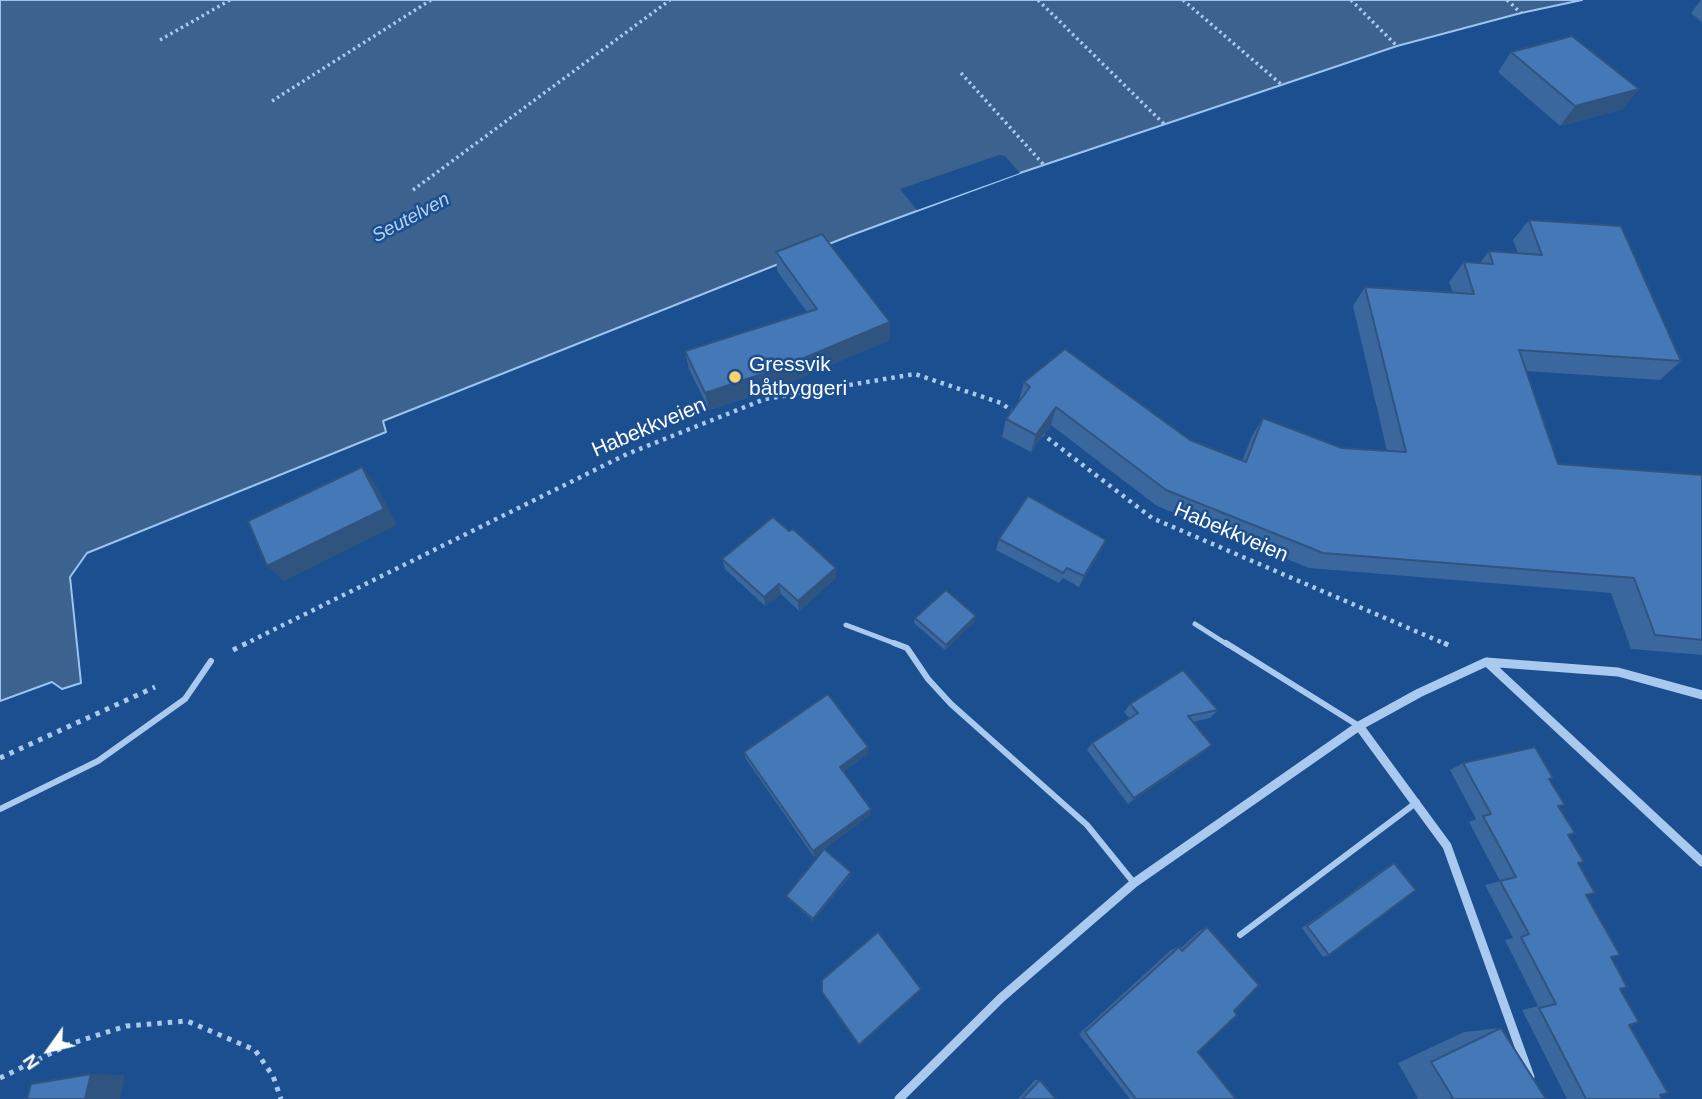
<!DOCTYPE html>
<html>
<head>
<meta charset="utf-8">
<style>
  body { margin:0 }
  #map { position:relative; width:1702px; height:1099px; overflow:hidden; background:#1b4f8f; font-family:Arial,sans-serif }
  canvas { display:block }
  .north { position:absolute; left:14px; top:1015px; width:70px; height:70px; -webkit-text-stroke:5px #1b4f8f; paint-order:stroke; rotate:236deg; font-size:19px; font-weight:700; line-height:28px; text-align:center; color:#fff }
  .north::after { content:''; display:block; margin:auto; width:24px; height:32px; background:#fff; clip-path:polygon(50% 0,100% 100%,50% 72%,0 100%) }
</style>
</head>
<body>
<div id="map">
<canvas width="1702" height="1099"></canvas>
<div class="north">N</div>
</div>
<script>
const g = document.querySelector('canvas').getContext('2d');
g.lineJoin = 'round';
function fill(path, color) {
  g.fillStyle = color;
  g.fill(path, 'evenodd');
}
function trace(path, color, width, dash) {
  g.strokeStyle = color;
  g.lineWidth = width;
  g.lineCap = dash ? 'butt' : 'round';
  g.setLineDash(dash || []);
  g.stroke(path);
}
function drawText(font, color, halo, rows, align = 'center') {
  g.font = font + ' Arial,sans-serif';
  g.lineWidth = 5;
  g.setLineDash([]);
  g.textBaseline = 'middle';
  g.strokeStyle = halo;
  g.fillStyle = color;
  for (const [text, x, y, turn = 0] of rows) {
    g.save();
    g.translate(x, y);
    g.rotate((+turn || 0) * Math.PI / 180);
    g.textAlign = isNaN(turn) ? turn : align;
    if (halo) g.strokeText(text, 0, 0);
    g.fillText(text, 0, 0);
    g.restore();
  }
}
const water = new Path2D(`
  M 0,0 L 1582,0 L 1521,13 L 1397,46 L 1020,173 L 849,236 L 383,421 L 386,432 L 87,553 L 70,577 L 81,683 L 62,689 L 52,682 L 0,701 Z`);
fill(water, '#3c6290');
trace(water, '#9cc4f0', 2);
fill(new Path2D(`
  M 999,155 L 1005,156 L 1020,173 L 917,210 L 900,189 Z`), '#1b4f8f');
trace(new Path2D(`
  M 1038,0 L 1164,124
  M 1183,0 L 1282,85
  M 1351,0 L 1397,46
  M 1507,0 L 1521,13
  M 160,40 L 230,0
  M 961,73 L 1044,165
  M 272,101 L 431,0
  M 413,190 L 670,0`), '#a9c9ee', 3.5, [2.5, 3.5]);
trace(new Path2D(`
  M 1041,433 L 1152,518 L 1448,645
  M 243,645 L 627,454 L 765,399 L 915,374 L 1001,403 L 1015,413`), '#a9c9ee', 4.5, [3.5, 5]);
trace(new Path2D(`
  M 1444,643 L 1453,647
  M 233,650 L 247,643
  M 0,758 L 155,687
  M 0,1078 L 70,1044 L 126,1026 L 187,1021 L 255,1050 L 273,1076 L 281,1099`), '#a9c9ee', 5, [4.5, 6]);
trace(new Path2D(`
  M 1195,624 L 1228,645
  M 846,625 L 899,645`), '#a9c9ee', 5);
trace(new Path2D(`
  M 894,643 L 907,648 L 928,679 L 951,704 L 1087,825 L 1134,883
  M 1226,643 L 1359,726
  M 0,809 L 98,761 L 185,699 L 211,661
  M 1240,935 L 1417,802`), '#a9c9ee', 6);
trace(new Path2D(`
  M 1487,662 L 1702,862
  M 1359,726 L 1447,846 L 1530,1077
  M 899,1099 L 1001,998 L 1134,883 L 1359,726 L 1419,693 L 1486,662 L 1618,672 L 1702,695`), '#a9c9ee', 9);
fill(new Path2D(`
  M 1701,0 L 1702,0 L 1702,22 L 1691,13 Z
  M 1511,52 L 1623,109 L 1560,126 L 1498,72 Z
  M 1529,220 L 1681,361 L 1660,380 L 1526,371 L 1558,464 L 1702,475 L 1702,655 L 1631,649 L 1611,593 L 1309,568 L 1157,506 L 1051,425 L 1031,452 L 1002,437 L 1006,419 L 1020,401 L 1019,400 L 1024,382 L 1190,440 L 1242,461 L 1252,436 L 1263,418 L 1342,448 L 1387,451 L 1353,306 L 1365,287 L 1453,293 L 1449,282 L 1464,262 L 1480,263 L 1489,251 L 1518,253 L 1513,240 Z
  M 776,252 L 890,322 L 889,340 L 782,386 L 709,410 L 689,369 L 685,351 L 807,312 L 777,271 Z
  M 999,539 L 1101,550 L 1079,587 L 1063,578 L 1059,583 L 996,550 Z
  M 722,559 L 836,578 L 799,611 L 781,594 L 765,606 L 725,569 Z
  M 915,618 L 975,621 L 945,650 L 914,623 Z
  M 1130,704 L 1218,710 L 1210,718 L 1193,722 L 1204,752 L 1128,804 L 1087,750 L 1092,743 L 1130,719 L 1124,712 Z
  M 744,752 L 868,754 L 844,771 L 870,815 L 824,849 L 851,875 L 813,921 L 787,898 L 786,896 L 823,850 L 814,857 L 746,759 Z
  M 1463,763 L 1553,778 L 1549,780 L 1565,805 L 1559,807 L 1575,833 L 1569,836 L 1584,862 L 1578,863 L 1586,895 L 1611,957 L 1629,1025 L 1662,1099 L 1567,1099 L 1522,1010 L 1538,1006 L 1505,940 L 1513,938 L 1485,885 L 1500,881 L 1469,822 L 1476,819 L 1450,770 Z
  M 1394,863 L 1329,955 L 1323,957 L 1302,928 L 1388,866 Z
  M 1207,927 L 1234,1011 L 1198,1052 L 1236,1099 L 1130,1099 L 1079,1034 L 1171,950 L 1179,947 L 1180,949 L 1199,931 Z
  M 919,991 L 859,1046 L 822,992 Z
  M 1501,1028 L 1546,1099 L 1415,1099 L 1418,1098 L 1398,1063 L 1464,1032 Z
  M 1035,1080 L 1040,1080 L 1056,1099 L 1018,1099 Z`), '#3a679d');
fill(new Path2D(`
  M 1639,89 L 1623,109 L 1560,126 L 1575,106 Z
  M 890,322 L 889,340 L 782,386 L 709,410 L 705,393 Z
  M 1056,407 L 1051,425 L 1031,452 L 1036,435 Z
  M 362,467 L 375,483 L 397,525 L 284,581 L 267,566 Z
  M 1106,540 L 1101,550 L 1079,587 L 1084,576 Z
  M 836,568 L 836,578 L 799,611 L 798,601 Z
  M 779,584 L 781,594 L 765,606 L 764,597 Z
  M 976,616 L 975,621 L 945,650 L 946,645 Z
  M 1212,745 L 1204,752 L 1128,804 L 1134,798 Z
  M 868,747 L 868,754 L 840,774 L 840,767 Z
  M 871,809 L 870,815 L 814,857 L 813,851 Z
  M 851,872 L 851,875 L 813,921 L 813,919 Z
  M 91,1074 L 125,1075 L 120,1099 L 85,1099 Z`), '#305480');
const building = new Path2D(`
  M 1572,36 L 1639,89 L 1575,106 L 1511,52 Z
  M 1529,220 L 1621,226 L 1681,361 L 1519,350 L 1558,464 L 1702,475 L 1702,640 L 1655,635 L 1634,578 L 1323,553 L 1166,490 L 1056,407 L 1036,435 L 1006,419 L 1030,387 L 1024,382 L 1065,349 L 1190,440 L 1246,462 L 1263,418 L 1342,448 L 1406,452 L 1365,287 L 1474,294 L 1464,262 L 1493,264 L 1489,251 L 1542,255 Z
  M 822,234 L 890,322 L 780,368 L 705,393 L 685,351 L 817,309 L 776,252 Z
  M 362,467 L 384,509 L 267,566 L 248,521 Z
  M 1028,496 L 1106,540 L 1084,576 L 1067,568 L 1063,573 L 999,539 Z
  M 773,517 L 789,531 L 793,529 L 836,568 L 798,601 L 779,584 L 764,597 L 722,559 Z
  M 946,590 L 976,616 L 946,645 L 915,618 Z
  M 1183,670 L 1218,710 L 1188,716 L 1212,745 L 1134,798 L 1092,743 L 1138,713 L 1130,704 Z
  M 828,694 L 868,747 L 840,767 L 871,809 L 813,851 L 744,752 Z
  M 1535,747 L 1553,778 L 1549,779 L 1565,805 L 1558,806 L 1575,833 L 1568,835 L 1584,862 L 1578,863 L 1595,893 L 1586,895 L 1620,955 L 1611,957 L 1627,987 L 1620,989 L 1639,1022 L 1629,1025 L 1668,1093 L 1660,1095 L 1662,1099 L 1586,1099 L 1539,1008 L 1556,1004 L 1521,937 L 1529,934 L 1500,881 L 1516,877 L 1483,816 L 1491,814 L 1463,763 Z
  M 824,849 L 851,872 L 813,919 L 786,896 Z
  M 1394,863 L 1416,890 L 1329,955 L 1307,926 Z
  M 1207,927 L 1259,985 L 1234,1011 L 1237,1015 L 1198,1052 L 1236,1099 L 1136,1099 L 1085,1032 L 1179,947 L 1182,951 Z
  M 878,932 L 921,989 L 859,1045 L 822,992 L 822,980 Z
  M 1501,1028 L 1546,1099 L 1451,1099 L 1453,1098 L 1431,1062 Z
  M 91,1074 L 85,1099 L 25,1099 L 27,1099 L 31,1084 Z
  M 1040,1080 L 1056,1099 L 1022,1099 Z`);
fill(building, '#4478b7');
trace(building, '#305480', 2);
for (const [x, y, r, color] of [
  [735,377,7,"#ffd166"]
]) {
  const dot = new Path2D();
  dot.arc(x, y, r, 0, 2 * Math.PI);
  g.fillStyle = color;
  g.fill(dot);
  trace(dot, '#1b4f8f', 2.5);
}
drawText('italic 19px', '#b5d3f5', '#1b4f8f', [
  ["Seutelven",411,218,-28]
]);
drawText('21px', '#fff', '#1b4f8f', [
  ["Gressvik",749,365],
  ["båtbyggeri",749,389]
], 'left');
drawText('21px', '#fff', '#1b4f8f', [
  ["Habekkveien",649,428,-23],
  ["Habekkveien",1231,533,23]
]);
</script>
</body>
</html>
